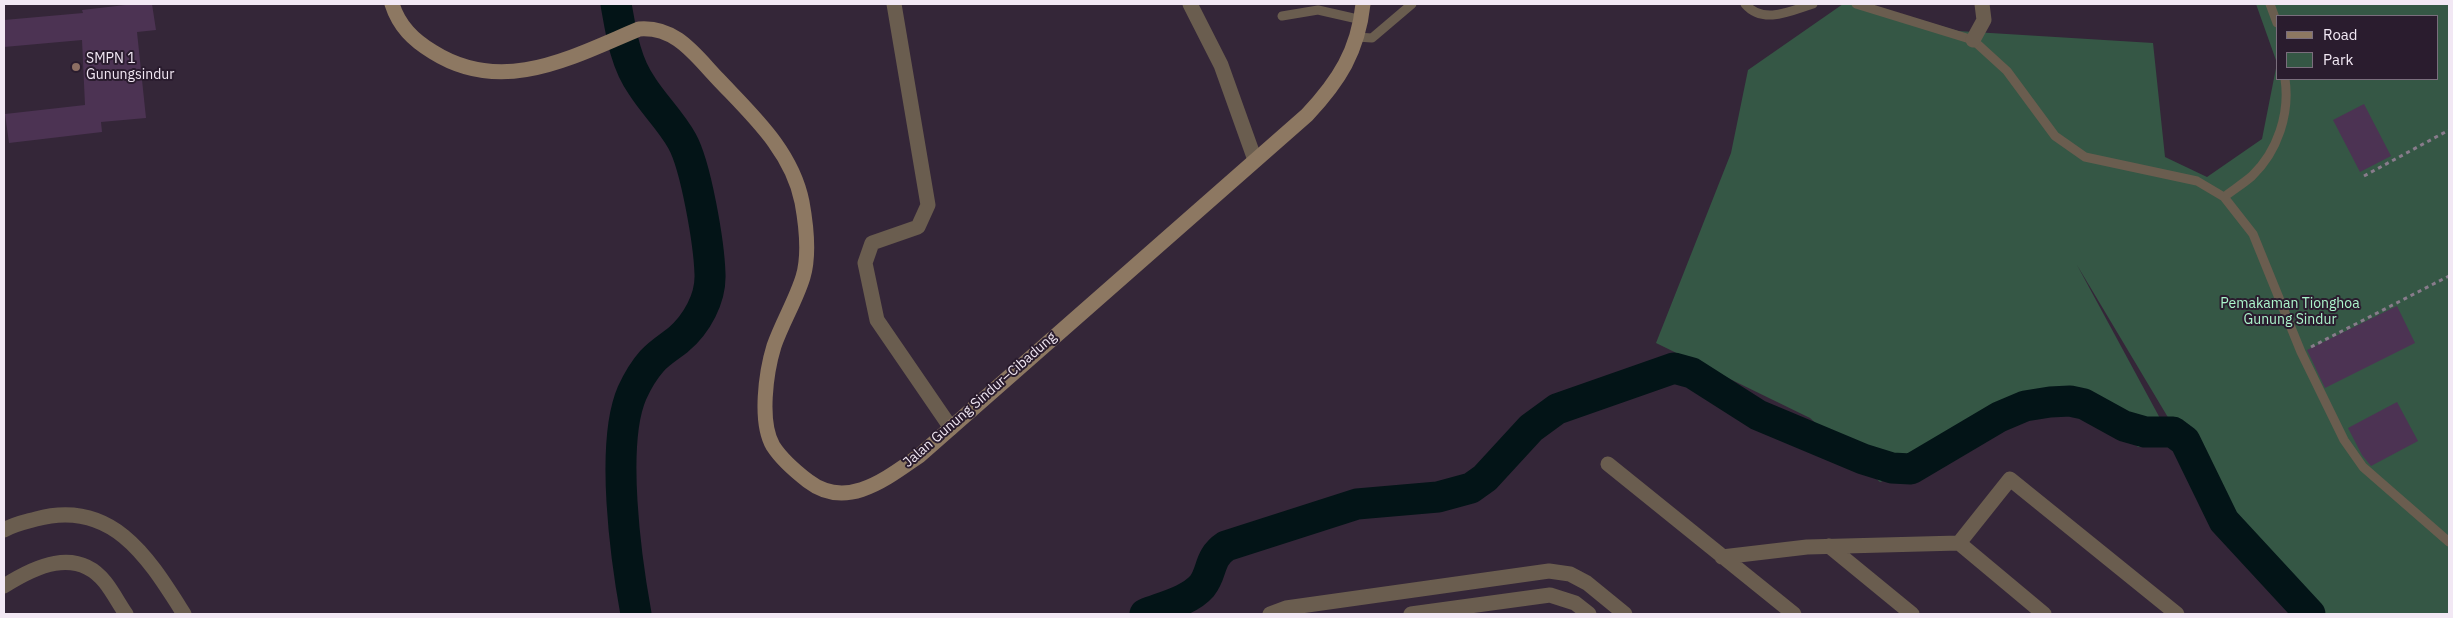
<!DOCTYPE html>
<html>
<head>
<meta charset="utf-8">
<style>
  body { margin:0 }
  #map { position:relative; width:2453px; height:618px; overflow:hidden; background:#342638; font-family:"IBM Plex Sans",sans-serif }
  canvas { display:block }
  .frame { position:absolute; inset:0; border:5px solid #f2e8f4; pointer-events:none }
  .legend { position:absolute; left:2276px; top:15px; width:162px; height:65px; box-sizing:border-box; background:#2a1c2e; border:1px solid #7a6e7d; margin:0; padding:6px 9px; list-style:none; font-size:15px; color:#f2e8f4 }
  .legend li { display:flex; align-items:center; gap:10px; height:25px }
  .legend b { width:25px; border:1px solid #7a6e7d }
</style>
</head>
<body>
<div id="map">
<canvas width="2453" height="618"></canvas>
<div class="frame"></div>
<ul class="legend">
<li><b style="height:6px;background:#8d7862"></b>Road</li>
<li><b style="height:14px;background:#355745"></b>Park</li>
</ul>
</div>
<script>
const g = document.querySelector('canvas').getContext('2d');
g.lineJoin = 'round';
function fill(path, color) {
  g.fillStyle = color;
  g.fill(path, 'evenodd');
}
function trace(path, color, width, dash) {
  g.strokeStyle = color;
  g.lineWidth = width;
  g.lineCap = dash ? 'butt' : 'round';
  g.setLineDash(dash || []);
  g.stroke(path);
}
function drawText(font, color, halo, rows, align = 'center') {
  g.font = font + ' "IBM Plex Sans",sans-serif';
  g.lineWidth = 4;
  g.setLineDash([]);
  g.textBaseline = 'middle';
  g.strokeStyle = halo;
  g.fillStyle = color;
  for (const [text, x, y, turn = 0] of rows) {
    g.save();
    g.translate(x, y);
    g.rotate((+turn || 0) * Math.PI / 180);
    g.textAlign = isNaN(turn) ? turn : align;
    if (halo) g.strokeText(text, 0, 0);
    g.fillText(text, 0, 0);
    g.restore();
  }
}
fill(new Path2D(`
  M 1843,4 L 1868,4 L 1958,31 L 2153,43 L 2165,157 L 2207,177 L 2262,139 L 2277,63 L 2256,4 L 2449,4 L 2449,614 L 2310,614 L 2197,466 L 2077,265 L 2175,446 L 2138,447 L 2107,416 L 2056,389 L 2016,400 L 1946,458 L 1880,482 L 1810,418 L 1656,343 L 1731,153 L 1748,70 ZM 2277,16 L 2437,16 L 2437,79 L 2277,79 Z`), '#355745');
trace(new Path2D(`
  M 616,4 C 621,32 625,62 642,86 C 654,105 671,121 682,141 C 696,166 709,243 710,274 C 711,298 697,324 678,340 C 669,347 659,353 652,361 C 644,370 637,382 632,393 C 610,444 626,559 636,614
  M 1145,614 C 1162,607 1189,601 1202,586 C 1213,572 1208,558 1226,546 L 1357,504 L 1438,497 L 1471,488 L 1485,478 L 1531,428 L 1557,409 L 1674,368 L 1692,373 L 1758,415 L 1863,459 L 1892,468 L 1911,469 L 1999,417 L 2025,406 L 2050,402 L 2070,401 L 2084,404 L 2124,426 L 2145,432 L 2173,432 L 2185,441 L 2224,521 L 2310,614`), '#031417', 31);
fill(new Path2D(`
  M 134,4 L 152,4 L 156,30 L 137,32 L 146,118 L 101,122 L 102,132 L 9,143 L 5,114 L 85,105 L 82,40 L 4,47 L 4,20 L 83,13 L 82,10 Z
  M 2364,104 L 2391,156 L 2360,172 L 2333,120 Z
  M 2397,306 L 2415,343 L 2325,388 L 2307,350 Z
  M 2397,402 L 2418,441 L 2371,466 L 2362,455 L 2348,428 Z`), '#4c3353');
trace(new Path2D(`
  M 2364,176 L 2449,130
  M 2311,347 L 2449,276`), '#887b8b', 3, [4, 4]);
trace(new Path2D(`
  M 1745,4 C 1763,25 1791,11 1813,4
  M 1856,4 L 1973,40 L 2007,71 L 2055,136 L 2085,157 L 2197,181 L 2224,197 L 2253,234 L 2301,352 L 2344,440 L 2363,467 L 2449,542
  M 2270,4 L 2277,23
  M 1282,16 L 1318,10 L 1362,20
  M 1357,37 L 1372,38 L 1412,4
  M 2224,197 C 2233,190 2244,183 2252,176 C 2278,151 2290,113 2285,79`), '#6a5d4f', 9);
trace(new Path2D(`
  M 894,4 L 928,205 L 918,227 L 872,243 L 865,263 L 877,320 L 951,428
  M 1190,4 L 1221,65 L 1255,160
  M 1973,40 L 1984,20 L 1982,4
  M 1608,464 L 1794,614
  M 4,530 C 14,524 25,522 36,519 C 113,498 149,559 184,614
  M 1959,543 L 2044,614
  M 1829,546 L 1912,614
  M 1722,557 L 1807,547 L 1959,543 L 2010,479 L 2177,614
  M 4,586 C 34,567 76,546 105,582 C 113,592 119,604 126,614
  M 1270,614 L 1286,608 L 1549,571 L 1570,574 L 1587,583 L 1625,614
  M 1411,614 L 1550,595 L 1575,603 L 1589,614`), '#6a5d4f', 15);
trace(new Path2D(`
  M 392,4 C 399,26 413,40 433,52 C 503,96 572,57 639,29 C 676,26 695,55 718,79 C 752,115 792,151 802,202 C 806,224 810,254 803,277 C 796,300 782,323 774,346 C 766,372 759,422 773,446 C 782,460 795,471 808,481 C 847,511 887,478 919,456 L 1307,115 C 1339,81 1358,51 1363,4`), '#8d7862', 15);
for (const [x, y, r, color] of [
  [76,67,5,"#8d6e63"]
]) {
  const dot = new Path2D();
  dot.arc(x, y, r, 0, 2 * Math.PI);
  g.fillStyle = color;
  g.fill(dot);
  trace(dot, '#2a1c2e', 2);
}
drawText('14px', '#f2e8f4', '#2a1c2e', [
  ["SMPN 1",86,59],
  ["Gunungsindur",86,75]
], 'left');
drawText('14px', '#acf5cc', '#2a1c2e', [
  ["Pemakaman Tionghoa",2290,304],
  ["Gunung Sindur",2290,320]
]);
drawText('14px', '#f2e8f4', '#2a1c2e', [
  ["Jalan Gunung Sindur–Cibadung",980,400,-41]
]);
</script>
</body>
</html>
